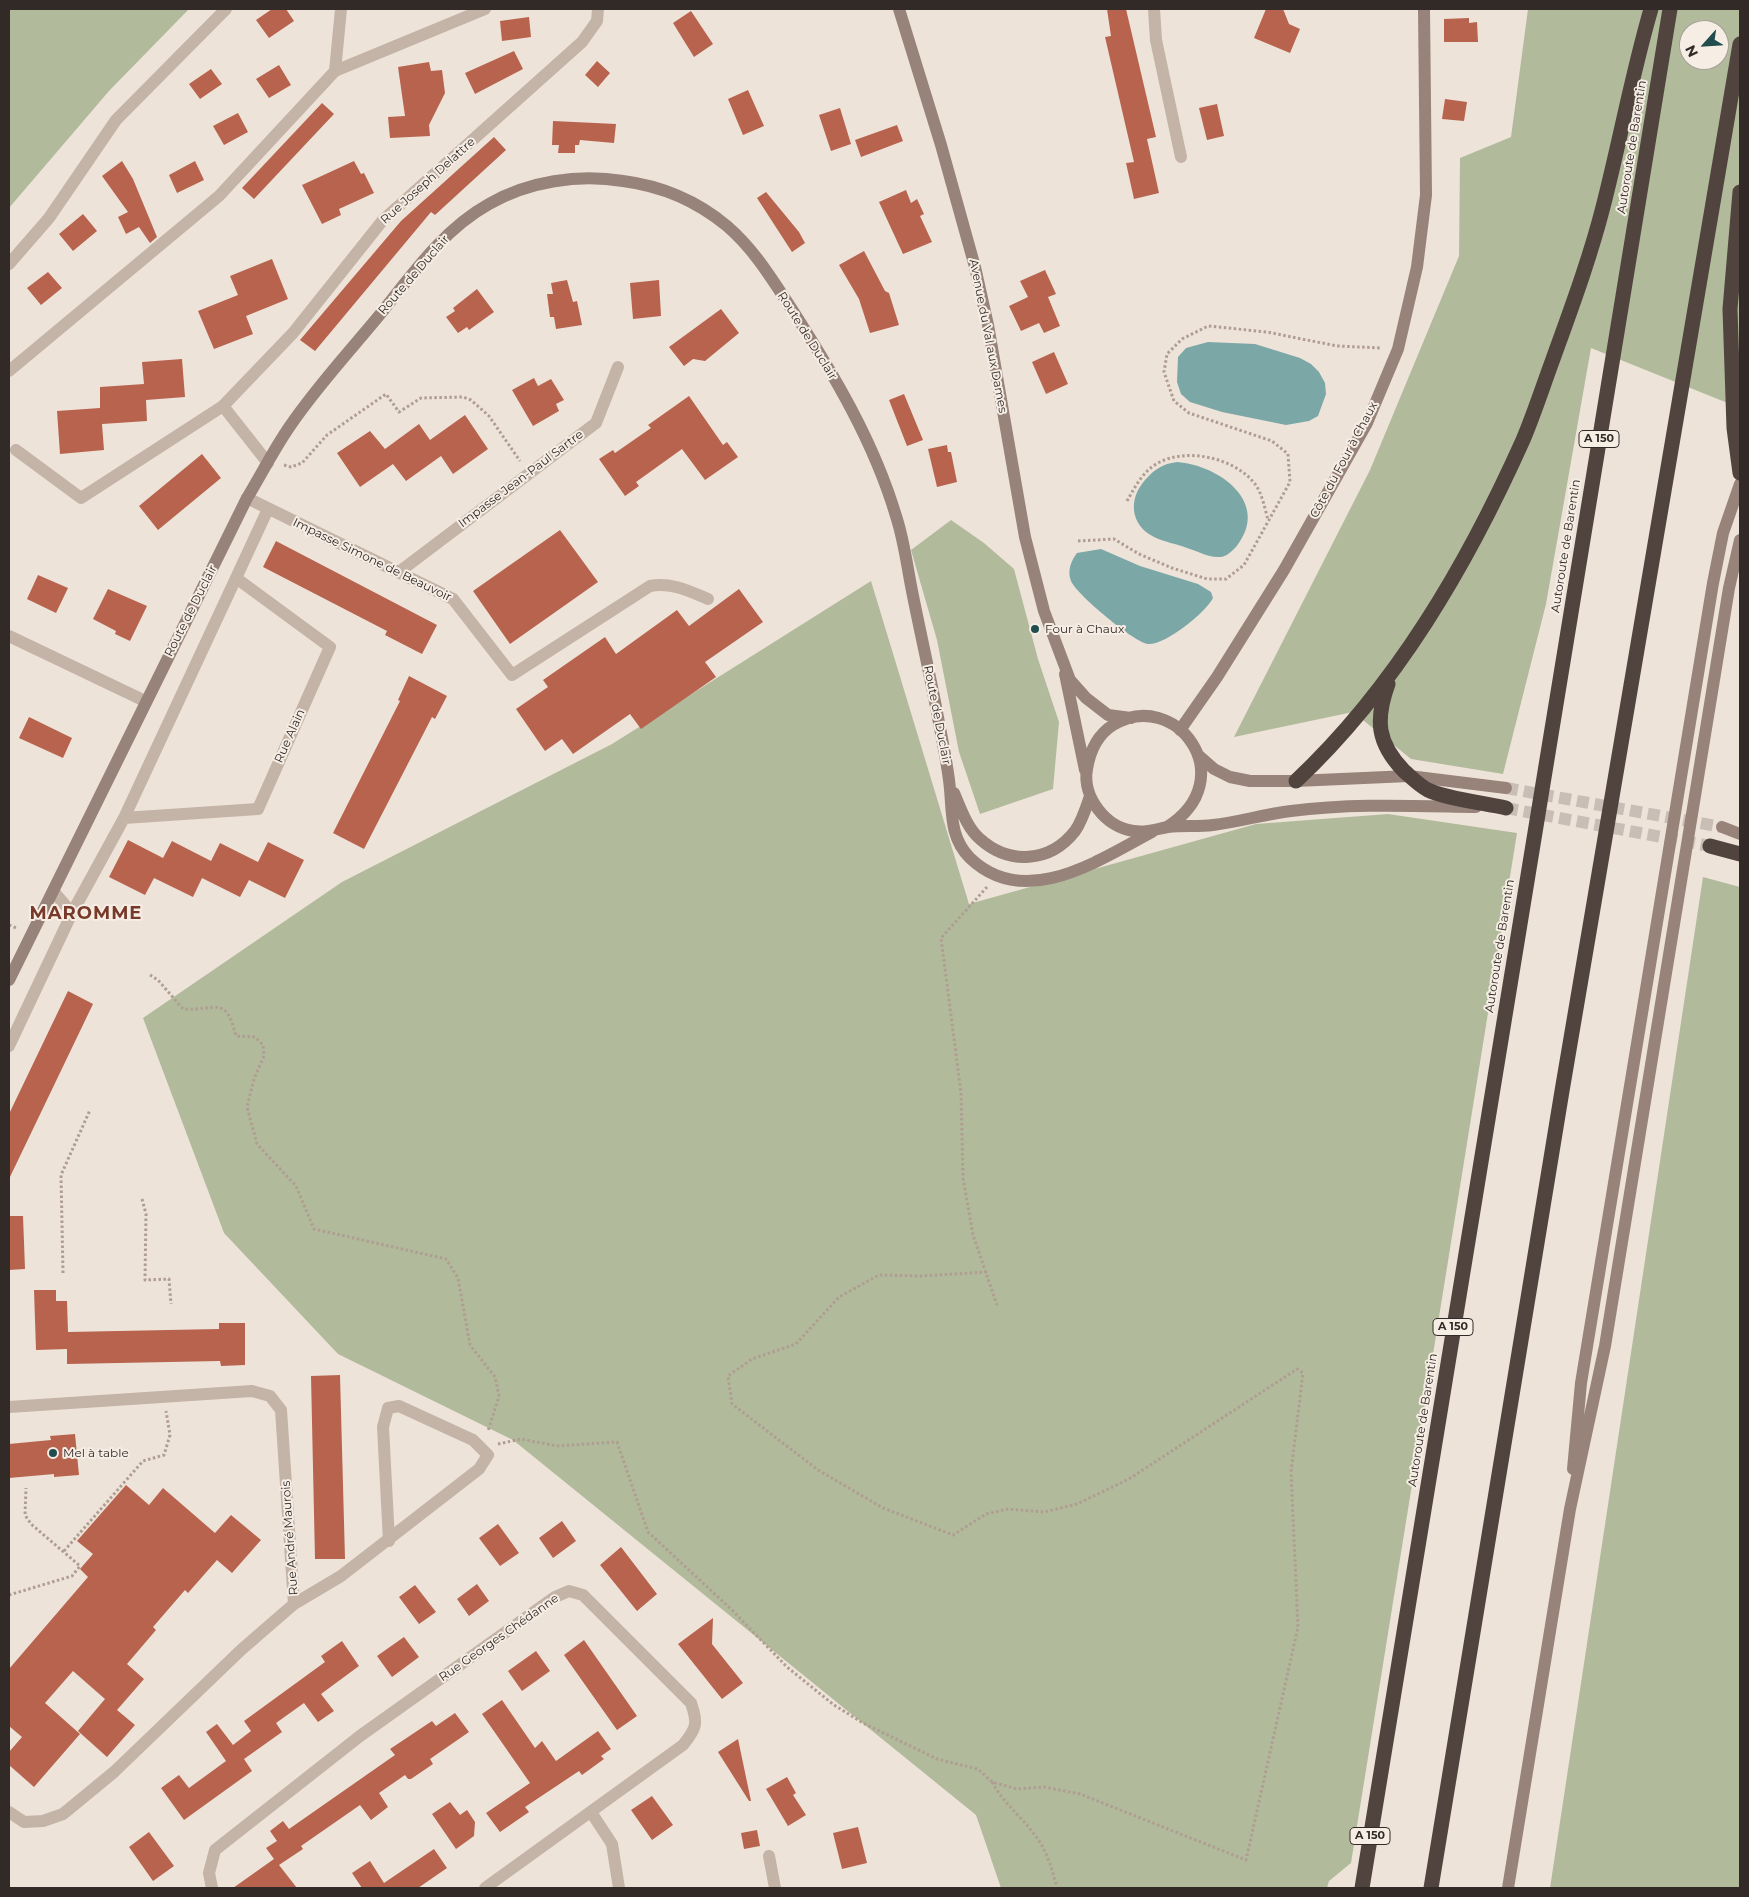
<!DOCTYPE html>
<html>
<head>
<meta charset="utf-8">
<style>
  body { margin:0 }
  #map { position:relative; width:1749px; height:1897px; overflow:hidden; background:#eee3d9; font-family:Montserrat,sans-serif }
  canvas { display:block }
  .frame { position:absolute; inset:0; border:10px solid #322a27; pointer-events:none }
  .north { position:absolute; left:1679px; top:20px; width:50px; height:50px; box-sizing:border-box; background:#f6eee5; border:1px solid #a8a099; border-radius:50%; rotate:244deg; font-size:14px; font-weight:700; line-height:20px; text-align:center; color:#322a27 }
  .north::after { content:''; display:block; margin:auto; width:18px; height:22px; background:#214d4e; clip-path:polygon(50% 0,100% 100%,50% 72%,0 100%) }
</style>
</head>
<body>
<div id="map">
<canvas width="1749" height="1897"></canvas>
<div class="frame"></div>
<div class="north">N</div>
</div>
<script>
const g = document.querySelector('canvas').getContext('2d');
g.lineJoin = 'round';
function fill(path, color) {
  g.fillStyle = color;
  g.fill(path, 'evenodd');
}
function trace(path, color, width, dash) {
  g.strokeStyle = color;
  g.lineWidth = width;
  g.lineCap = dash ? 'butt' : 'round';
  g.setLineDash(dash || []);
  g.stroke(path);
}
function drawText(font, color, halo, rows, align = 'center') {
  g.font = font + ' Montserrat,sans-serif';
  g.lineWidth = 4;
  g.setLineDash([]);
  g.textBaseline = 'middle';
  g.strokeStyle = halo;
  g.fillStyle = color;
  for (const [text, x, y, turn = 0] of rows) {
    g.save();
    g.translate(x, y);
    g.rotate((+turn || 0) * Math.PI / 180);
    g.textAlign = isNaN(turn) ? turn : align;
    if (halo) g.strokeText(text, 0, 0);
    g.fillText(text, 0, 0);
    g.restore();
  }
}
fill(new Path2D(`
  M 9,9 L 189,9 L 109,91 L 9,208 Z
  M 1528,9 L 1740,9 L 1740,408 L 1591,348 L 1546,604 L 1503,774 L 1411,759 L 1353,712 L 1234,737 L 1370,470 L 1459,256 L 1460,158 L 1511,137 ZM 1689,30 L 1719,30 L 1719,60 L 1689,60 Z
  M 951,520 L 984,543 L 1014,569 L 1038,659 L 1059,722 L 1053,789 L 980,814 L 959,752 L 937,640 L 911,550 Z
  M 871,581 L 969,904 L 1256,824 L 1388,814 L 1517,833 L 1351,1863 L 1329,1881 L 1327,1888 L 1001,1888 L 976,1815 L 513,1440 L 338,1354 L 224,1233 L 143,1018 L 342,882 L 612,744 Z
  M 1703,877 L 1740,887 L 1740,1888 L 1550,1888 Z`), '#b1bb9b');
fill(new Path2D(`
  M 1208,342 L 1255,344 L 1300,358 L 1311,364 L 1319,372 L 1325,383 L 1326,394 L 1318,416 L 1309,421 L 1286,425 L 1222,412 L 1190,402 L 1181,394 L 1177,382 L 1178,357 L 1186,348 Z
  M 1177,462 C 1219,465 1272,503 1236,547 C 1232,551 1226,557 1220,557 C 1209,558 1197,551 1187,548 C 1177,544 1164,542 1154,537 C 1130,525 1128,499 1145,480 C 1155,469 1162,464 1177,462 Z
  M 1101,549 L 1140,566 L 1198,584 L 1211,592 L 1213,598 C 1205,613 1166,645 1148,644 C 1135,643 1076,594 1071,581 C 1067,571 1071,561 1077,553 Z`), '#7ca7a7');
fill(new Path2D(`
  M 272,9 L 286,9 L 294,21 L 269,38 L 256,20 Z
  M 1107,9 L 1126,9 L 1156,137 L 1147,139 L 1159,193 L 1134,199 L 1126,163 L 1134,162 L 1105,37 L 1111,36 Z
  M 1266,9 L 1283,9 L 1289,24 L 1300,29 L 1290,53 L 1254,38 Z
  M 691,11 L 713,44 L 694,57 L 673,23 Z
  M 529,17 L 531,37 L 502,41 L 500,21 Z
  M 1469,18 L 1469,23 L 1477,22 L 1478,42 L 1444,42 L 1444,19 Z
  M 514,51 L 523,69 L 475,94 L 465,73 Z
  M 597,61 L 610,73 L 598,87 L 585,75 Z
  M 429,62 L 431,71 L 442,70 L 445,93 L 429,125 L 430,136 L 390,138 L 388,117 L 405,116 L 398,67 Z
  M 279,65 L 291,85 L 269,98 L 256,79 Z
  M 211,69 L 222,84 L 200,99 L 189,84 Z
  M 748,90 L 764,126 L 743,135 L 728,99 Z
  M 1445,99 L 1467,102 L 1464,121 L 1442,119 Z
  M 322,103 L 334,114 L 254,199 L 242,188 Z
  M 1217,104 L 1224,136 L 1207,140 L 1199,108 Z
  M 840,108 L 851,144 L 831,151 L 819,115 Z
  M 238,113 L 248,132 L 224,145 L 213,126 Z
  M 553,121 L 616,124 L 614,143 L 580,140 L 579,145 L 575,145 L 575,153 L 558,153 L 559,145 L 552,145 Z
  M 897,125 L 903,141 L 861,157 L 855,140 Z
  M 494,137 L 506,150 L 435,215 L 431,212 L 315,351 L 300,340 L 401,221 Z
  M 122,161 L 133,179 L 157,237 L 150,243 L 139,227 L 126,234 L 118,217 L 128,212 L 102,176 Z
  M 195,161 L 204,180 L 177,193 L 169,175 Z
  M 354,161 L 361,174 L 364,173 L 374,193 L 339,209 L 341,215 L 322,224 L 302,185 Z
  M 906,190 L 911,203 L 917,199 L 924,214 L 920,216 L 932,242 L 903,254 L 879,202 Z
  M 766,192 L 799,232 L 805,243 L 792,252 L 757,198 Z
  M 83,214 L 97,231 L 73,251 L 59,234 Z
  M 864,251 L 885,291 L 889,293 L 899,325 L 870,333 L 859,299 L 839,265 Z
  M 272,259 L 288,299 L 246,316 L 253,334 L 214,349 L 198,311 L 238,295 L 230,276 Z
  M 1045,270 L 1056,294 L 1048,297 L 1060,326 L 1044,333 L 1039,323 L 1021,331 L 1009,306 L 1028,297 L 1020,281 Z
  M 48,272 L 62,288 L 41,305 L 27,288 Z
  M 567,280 L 573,302 L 577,301 L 582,325 L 556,329 L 554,317 L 550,317 L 547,294 L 553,294 L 551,283 Z
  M 659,280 L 661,316 L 633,319 L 630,283 Z
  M 477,289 L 494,312 L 469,330 L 467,327 L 458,333 L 446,317 L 455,311 L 453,308 Z
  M 721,309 L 739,333 L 705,361 L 693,359 L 684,366 L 669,347 Z
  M 1054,352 L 1068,384 L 1046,394 L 1032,362 Z
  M 182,359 L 185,397 L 146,400 L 147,421 L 102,424 L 104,450 L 60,454 L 57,411 L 100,408 L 100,387 L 144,384 L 142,362 Z
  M 534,378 L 538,386 L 551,379 L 564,400 L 556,404 L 559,411 L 533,426 L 512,390 Z
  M 904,394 L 923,440 L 907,446 L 889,400 Z
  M 689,396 L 723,445 L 727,442 L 738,457 L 705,480 L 682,449 L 636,482 L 639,486 L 625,496 L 599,459 L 613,450 L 615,453 L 651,428 L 648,425 Z
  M 465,415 L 488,449 L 453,474 L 441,456 L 406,481 L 393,464 L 360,487 L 337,453 L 370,431 L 385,449 L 419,424 L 430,440 Z
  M 947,445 L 948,452 L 951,452 L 957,482 L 937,487 L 928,449 Z
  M 202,454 L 221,478 L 158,530 L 139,506 Z
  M 560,530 L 598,582 L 510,644 L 473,591 Z
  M 276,541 L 437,625 L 422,654 L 385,635 L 387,631 L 263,567 Z
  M 38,575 L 68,588 L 56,613 L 27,599 Z
  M 108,589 L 147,606 L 130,641 L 115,634 L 116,631 L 93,619 Z
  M 739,589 L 763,622 L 705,662 L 716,677 L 641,729 L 630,714 L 573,754 L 562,739 L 545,751 L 516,709 L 548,687 L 543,680 L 605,637 L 616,654 L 677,610 L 689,626 Z
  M 409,676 L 447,696 L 435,719 L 432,717 L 364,849 L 333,833 L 400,701 L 398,700 Z
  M 29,717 L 72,738 L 63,758 L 19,738 Z
  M 128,840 L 163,858 L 172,841 L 211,861 L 220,843 L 258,862 L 268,842 L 304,860 L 285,898 L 249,880 L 240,897 L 202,878 L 193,897 L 154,878 L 145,895 L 109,877 Z
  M 68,991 L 93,1004 L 9,1179 L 9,1114 Z
  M 9,1216 L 23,1216 L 25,1269 L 9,1270 Z
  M 34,1290 L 56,1290 L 56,1301 L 67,1301 L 68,1332 L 219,1329 L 219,1323 L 245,1323 L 245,1365 L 221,1366 L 220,1361 L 67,1364 L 67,1349 L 36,1350 Z
  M 340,1375 L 345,1559 L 315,1559 L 311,1376 Z
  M 75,1434 L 79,1475 L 54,1477 L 54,1474 L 9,1478 L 9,1444 L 51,1440 L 50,1436 Z
  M 126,1485 L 149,1505 L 163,1488 L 215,1533 L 231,1515 L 261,1540 L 232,1573 L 217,1560 L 188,1593 L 185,1590 L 153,1627 L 156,1630 L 127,1664 L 144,1679 L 117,1710 L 135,1725 L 107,1757 L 78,1731 L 105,1699 L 73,1671 L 45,1703 L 80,1734 L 34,1787 L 9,1765 L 9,1752 L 22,1737 L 9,1726 L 9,1669 L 88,1577 L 80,1569 L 93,1554 L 77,1541 Z
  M 562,1521 L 576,1541 L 553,1558 L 539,1538 Z
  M 498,1524 L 519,1553 L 500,1566 L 479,1538 Z
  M 621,1547 L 657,1594 L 637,1611 L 600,1565 Z
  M 477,1584 L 489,1601 L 469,1616 L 457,1599 Z
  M 415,1585 L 436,1612 L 419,1624 L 399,1597 Z
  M 713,1618 L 712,1644 L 743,1683 L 722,1699 L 678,1644 Z
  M 404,1637 L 419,1657 L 392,1677 L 377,1656 Z
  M 584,1640 L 637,1716 L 617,1730 L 564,1655 Z
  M 342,1641 L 359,1666 L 321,1694 L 334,1711 L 318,1722 L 304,1703 L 276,1723 L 282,1732 L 244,1759 L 252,1771 L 184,1820 L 161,1788 L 179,1775 L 189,1788 L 226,1761 L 206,1732 L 217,1724 L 233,1745 L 251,1731 L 244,1721 L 325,1662 L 321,1656 Z
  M 536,1651 L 550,1671 L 522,1691 L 508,1671 Z
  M 502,1700 L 535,1748 L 542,1741 L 556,1761 L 598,1731 L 611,1749 L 601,1756 L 604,1759 L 582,1775 L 579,1771 L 525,1807 L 529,1812 L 500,1832 L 486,1813 L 530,1783 L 482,1714 Z
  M 455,1713 L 469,1732 L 430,1759 L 433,1764 L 411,1779 L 408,1779 L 405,1775 L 379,1793 L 388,1807 L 371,1820 L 360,1805 L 301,1846 L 303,1849 L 279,1865 L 297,1888 L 233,1888 L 274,1859 L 266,1848 L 277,1841 L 270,1831 L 283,1821 L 289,1829 L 395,1755 L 390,1749 L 432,1721 L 436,1726 Z
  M 738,1739 L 751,1801 L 749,1801 L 718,1752 Z
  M 787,1777 L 796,1793 L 793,1795 L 806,1815 L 788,1826 L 766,1789 Z
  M 652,1796 L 673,1825 L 652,1840 L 631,1810 Z
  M 450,1802 L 460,1815 L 467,1810 L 475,1822 L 474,1836 L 456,1849 L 432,1814 Z
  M 858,1827 L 867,1863 L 842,1869 L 833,1833 Z
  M 757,1830 L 760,1846 L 744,1849 L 741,1833 Z
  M 149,1832 L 174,1866 L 153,1881 L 129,1847 Z
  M 434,1849 L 447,1868 L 418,1888 L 362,1888 L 352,1873 L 370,1861 L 384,1883 Z`), '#b7634e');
trace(new Path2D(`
  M 1506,788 L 1722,827
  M 1506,808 L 1710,846`), '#c8beb5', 12, [12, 6]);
trace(new Path2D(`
  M 284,465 L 291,467 L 302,463 L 327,435 L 386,394 L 399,412 L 421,398 L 463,397 L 471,400 L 489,416 L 520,461
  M 1127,501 C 1135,487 1143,471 1158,463 C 1187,447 1235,458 1255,484 C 1262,493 1265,509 1268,520
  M 1078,541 L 1114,539 L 1139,554 L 1172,568 L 1207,579 L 1226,579 L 1244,565 L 1290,482 L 1288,454 L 1272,441 L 1189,413 L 1174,401 L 1164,372 L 1167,354 L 1182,339 L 1208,326 L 1267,332 L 1337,346 L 1382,348
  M 987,887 L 941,938 L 961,1093 L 963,1178 L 973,1235 L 997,1305
  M 9,925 L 16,928
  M 150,975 L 158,980 L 183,1009 C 218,1011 225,994 236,1036 L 255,1037 L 263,1045 L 264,1056 L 254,1079 L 247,1107 L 257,1144 L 296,1186 L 314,1229 L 446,1259 L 458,1278 L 470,1345 L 495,1377 L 499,1396 L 488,1431
  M 142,1199 L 146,1214 L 145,1280 L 169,1279 L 171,1304
  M 63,1273 L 61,1175 L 90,1110
  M 498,1444 L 521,1439 L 557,1446 L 617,1442 L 648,1532 L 731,1609 L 787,1667 L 834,1705 L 863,1723 L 937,1759 L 978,1769 L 992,1782 L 1017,1789 L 1044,1787 L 1080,1794 L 1246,1860 L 1298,1627 L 1291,1472 L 1303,1373 L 1297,1369 L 1129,1479 L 1077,1504 L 1044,1512 L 1008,1509 L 986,1514 L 953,1535 L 883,1508 L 818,1470 L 732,1404 L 728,1376 L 752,1359 L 796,1344 L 839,1297 L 879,1275 L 921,1276 L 987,1272
  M 64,1551 L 143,1461 L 164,1455 L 170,1435 L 166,1411
  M 9,1595 L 72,1576 L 80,1566 L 31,1524 L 25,1515 L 26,1488
  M 992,1782 C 1004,1804 1020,1815 1034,1834 C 1047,1850 1052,1869 1057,1888`), '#b09d92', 3, [2.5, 2.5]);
trace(new Path2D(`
  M 1154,9 L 1156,40 L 1181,157
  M 335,71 L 341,9
  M 9,264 L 49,218 L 116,120 L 226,9
  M 9,371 L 219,196 L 335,71 L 485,9
  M 223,406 L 293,333 L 383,220 L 582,42 L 597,21 L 598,9
  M 16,450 L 81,498 L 223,406 L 268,463
  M 247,498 L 453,599 L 512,675 L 650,586 C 671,582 689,591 708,599
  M 399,572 L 596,423 L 618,367
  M 9,636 L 145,701
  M 124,818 L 236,578
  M 72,913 L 124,818 L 258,809 L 330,647 L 236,578 L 268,509
  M 9,1046 L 72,913 L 53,891
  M 9,1407 L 252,1391 L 270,1396 L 281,1410 L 294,1604
  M 9,1812 L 24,1822 L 43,1821 L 63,1814 L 114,1772 L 241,1650 L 294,1604 L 341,1576 L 479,1469 L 488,1455 L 473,1440 L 399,1406 L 388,1408 L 383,1427 L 389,1541
  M 591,1812 L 612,1844 L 619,1888
  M 769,1856 L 775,1888
  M 212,1888 L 209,1873 L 215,1850 L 360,1736 L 555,1597 L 569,1591 L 583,1595 L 691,1703 C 698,1723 697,1728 683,1745 L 485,1888`), '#c4b3a7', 12);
trace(new Path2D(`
  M 899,9 L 941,145 L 975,267 L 988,325 L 1025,537 L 1044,611 L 1070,680 L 1086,698 L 1108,715 L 1131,718
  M 1065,674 L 1085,770
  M 1180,730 L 1217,677 L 1284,570 L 1367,423 L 1398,349 L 1417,267 L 1426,195 L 1424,9
  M 1198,755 L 1214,769 L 1230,777 L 1250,781 L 1296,781 L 1409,776 L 1506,788
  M 954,793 C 961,809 967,828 980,839 C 1009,865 1050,863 1075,831 C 1082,821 1086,808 1090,796
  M 1167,827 C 1244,778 1175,687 1113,725 C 1097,735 1090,751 1087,769 C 1082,797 1106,828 1134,831 C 1147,833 1156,829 1168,827 C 1183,825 1198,827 1213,825 C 1239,822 1265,814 1291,811 C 1353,803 1414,806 1476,807
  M 1722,827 L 1740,834
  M 9,980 L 247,498 C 261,475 274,449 290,426 C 317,386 351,350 382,312 C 413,273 444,229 489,204 C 529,181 578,174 623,181 C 662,186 697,201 727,226 C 755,250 773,281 793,311 C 834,375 874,442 896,516 C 904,540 907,566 912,591 C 920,631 929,671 937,712 C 941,734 946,757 949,780 C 953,809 948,836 970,858 C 1025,911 1099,860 1152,832
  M 1573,1469 L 1581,1383 L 1713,583 L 1723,533 L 1740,484
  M 1508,1888 L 1570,1509 L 1605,1346 L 1729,588 L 1740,540`), '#978379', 12);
trace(new Path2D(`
  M 1740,192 L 1730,309 L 1734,428 L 1740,473
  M 1388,684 C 1375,720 1377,743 1404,771 C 1411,777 1420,786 1428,790 C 1447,799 1484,803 1506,808
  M 1296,781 C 1396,687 1467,565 1523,440 C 1534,414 1543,386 1553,359 C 1571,309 1590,258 1603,207 C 1620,141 1632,74 1651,9
  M 1710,846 L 1740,854
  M 1362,1888 L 1670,9
  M 1431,1888 L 1562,1091 L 1740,44`), '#51443f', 15);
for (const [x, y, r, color] of [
  [1035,629,5,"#214d4e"],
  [53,1453,5,"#214d4e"]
]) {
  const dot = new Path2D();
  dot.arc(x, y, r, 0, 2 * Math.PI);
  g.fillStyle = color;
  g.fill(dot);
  trace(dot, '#f6eee5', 2);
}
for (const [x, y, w] of [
  [1599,439,40],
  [1453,1327,40],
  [1370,1836,40]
]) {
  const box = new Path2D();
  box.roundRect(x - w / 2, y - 8.5, w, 17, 4);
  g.fillStyle = '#f6eee5';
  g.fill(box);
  trace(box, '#322a27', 1);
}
drawText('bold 11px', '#322a27', null, [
  ["A 150",1599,439],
  ["A 150",1453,1327],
  ["A 150",1370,1836]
]);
drawText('12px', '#322a27', '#f6eee5', [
  ["Autoroute de Barentin",1632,147,-81],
  ["Rue Joseph Delattre",428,181,-42],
  ["Route de Duclair",414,275,-49],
  ["Route de Duclair",807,336,58],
  ["Avenue du Val aux Dames",988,336,79],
  ["Côte du Four à Chaux",1344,460,-62],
  ["Impasse Jean-Paul Sartre",521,479,-37],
  ["Autoroute de Barentin",1566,546,-81],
  ["Impasse Simone de Beauvoir",372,560,26],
  ["Route de Duclair",191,611,-63],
  ["Route de Duclair",937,715,79],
  ["Rue Alain",290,736,-66],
  ["Autoroute de Barentin",1500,946,-81],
  ["Autoroute de Barentin",1423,1420,-81],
  ["Rue André Maurois",290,1538,-94],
  ["Rue Georges Chédanne",499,1638,-35]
]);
drawText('12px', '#322a27', '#f6eee5', [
  ["Four à Chaux",1045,629],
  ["Mel à table",63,1453]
], 'left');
g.letterSpacing = '1px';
drawText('bold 18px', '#773929', '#f6eee5', [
  ["MAROMME",86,914]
]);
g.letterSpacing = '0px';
</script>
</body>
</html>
